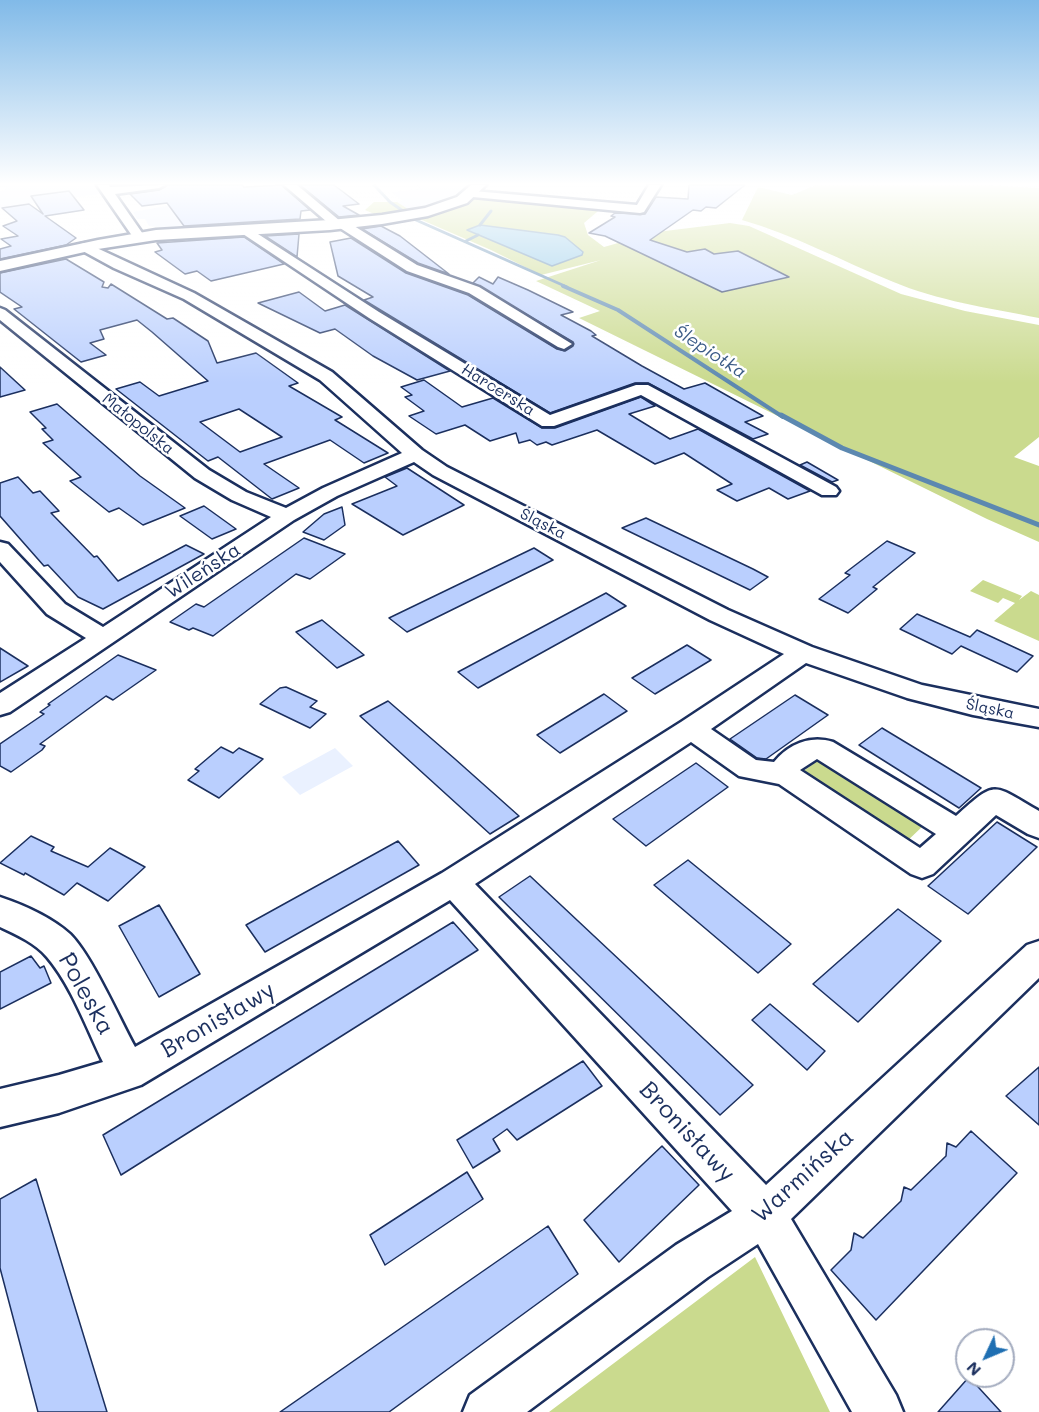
<!DOCTYPE html>
<html>
<head>
<meta charset="utf-8">
<style>
  body { margin:0 }
  #map { position:relative; width:1039px; height:1412px; overflow:hidden; background:#fff; font-family:Mali,sans-serif }
  canvas { display:block }
  .north { position:absolute; left:955px; top:1328px; width:60px; height:60px; box-sizing:border-box; background:#fff; border:2px solid #a4acbf; border-radius:50%; rotate:226deg; font-size:16px; font-weight:700; line-height:24px; text-align:center; color:#1b2f5e }
  .north::after { content:''; display:block; margin:auto; width:21px; height:27px; background:#1f6fb2; clip-path:polygon(50% 0,100% 100%,50% 72%,0 100%) }
</style>
</head>
<body>
<div id="map">
<canvas width="1039" height="1412"></canvas>
<div class="north">N</div>
</div>
<script>
const g = document.querySelector('canvas').getContext('2d');
g.lineJoin = 'round';
function fill(path, color) {
  g.fillStyle = color;
  g.fill(path, 'evenodd');
}
function trace(path, color, width, dash) {
  g.strokeStyle = color;
  g.lineWidth = width;
  g.lineCap = dash ? 'butt' : 'round';
  g.setLineDash(dash || []);
  g.stroke(path);
}
function drawText(font, color, halo, rows, align = 'center') {
  g.font = font + ' Mali,sans-serif';
  g.lineWidth = 5;
  g.setLineDash([]);
  g.textBaseline = 'middle';
  g.strokeStyle = halo;
  g.fillStyle = color;
  for (const [text, x, y, turn = 0] of rows) {
    g.save();
    g.translate(x, y);
    g.rotate((+turn || 0) * Math.PI / 180);
    g.textAlign = isNaN(turn) ? turn : align;
    if (halo) g.strokeText(text, 0, 0);
    g.fillText(text, 0, 0);
    g.restore();
  }
}
fill(new Path2D(`
  M 7,185 L 94,185 L 100,194 L 0,208 L 0,191 L 5,190 Z
  M 417,185 L 471,185 L 465,193 L 440,206 L 411,211 L 397,202 L 402,201 L 392,192 L 418,189 L 420,187 Z
  M 171,205 L 265,219 L 168,228 L 149,226 L 145,219 L 137,219 L 133,212 Z
  M 335,748 L 353,766 L 300,795 L 282,777 Z`), '#eaf1ff');
fill(new Path2D(`
  M 816,185 L 989,185 L 1039,188 L 1039,318 C 989,308 938,301 891,281 C 842,261 794,235 742,220 L 758,187 L 792,195 Z
  M 477,196 L 604,206 L 584,223 L 588,235 L 604,247 L 657,232 L 730,223 L 749,226 L 901,294 L 965,311 L 1039,325 L 1039,437 L 1014,457 L 1039,466 L 1039,542 L 987,519 L 579,318 L 600,311 L 536,281 L 601,260 L 541,275 L 491,250 L 415,217 L 457,207 Z
  M 374,202 L 397,202 L 411,211 L 379,216 L 365,210 Z
  M 983,580 L 1022,596 L 1019,600 L 1031,591 L 1039,595 L 1039,641 L 994,621 L 1015,603 L 1003,598 L 998,603 L 970,591 Z
  M 821,758 L 924,825 L 903,845 L 801,773 Z
  M 755,1257 L 830,1412 L 549,1412 Z`), '#cada8e');
const water = new Path2D(`
  M 480,225 L 558,235 L 565,237 L 583,252 L 582,255 L 552,266 L 467,230 Z`);
fill(water, '#88c4e7');
trace(water, '#5c88b0', 1.5);
trace(new Path2D(`
  M 374,185 L 390,202 L 416,220 L 567,287
  M 480,225 L 491,211
  M 466,241 L 478,235`), '#5c88b0', 3);
trace(new Path2D(`
  M 563,286 L 618,310 L 783,417`), '#5c88b0', 4);
trace(new Path2D(`
  M 781,415 L 842,448 L 1039,525`), '#5c88b0', 5);
const building = new Path2D(`
  M 167,185 L 242,185 L 244,187 L 282,185 L 310,210 L 301,211 L 300,219 L 184,226 L 167,203 L 142,206 L 130,194 L 159,190 Z
  M 300,185 L 334,185 L 359,204 L 343,206 L 359,215 L 339,217 Z
  M 689,185 L 745,185 L 716,208 L 706,207 L 701,211 L 693,210 L 650,240 L 687,252 L 705,249 L 714,254 L 738,251 L 789,277 L 722,292 L 605,236 L 589,233 L 615,217 L 611,216 L 615,213 L 645,214 L 656,197 L 688,199 Z
  M 69,191 L 84,210 L 45,216 L 76,238 L 66,245 L 0,259 L 0,249 L 11,246 L 1,239 L 18,236 L 3,226 L 17,221 L 2,208 L 29,204 L 43,214 L 31,196 Z
  M 381,226 L 400,236 L 449,274 L 418,263 L 362,229 Z
  M 299,234 L 297,257 L 265,236 Z
  M 244,237 L 284,264 L 211,281 L 197,271 L 185,274 L 155,252 L 162,250 L 157,243 Z
  M 351,238 L 406,273 L 468,295 L 557,349 L 565,351 L 573,346 L 573,342 L 473,283 L 479,277 L 493,284 L 498,277 L 528,290 L 573,312 L 561,315 L 591,331 L 596,335 L 592,336 L 642,366 L 684,389 L 705,383 L 763,416 L 745,422 L 768,434 L 753,439 L 648,383 L 635,383 L 550,413 L 364,300 L 373,297 L 338,276 L 330,242 Z
  M 66,259 L 104,282 L 102,287 L 108,288 L 111,284 L 167,319 L 173,318 L 208,341 L 217,363 L 256,353 L 298,383 L 289,386 L 342,417 L 335,420 L 388,453 L 364,463 L 330,440 L 264,464 L 299,488 L 272,499 L 218,457 L 208,461 L 116,389 L 140,382 L 159,396 L 208,381 L 152,332 L 137,320 L 100,330 L 104,339 L 90,343 L 106,355 L 81,362 L 14,309 L 22,307 L 0,292 L 0,273 ZM 239,409 L 282,437 L 240,452 L 200,422 Z
  M 299,292 L 325,311 L 345,305 L 450,371 L 417,380 L 373,356 L 335,329 L 320,333 L 258,303 Z
  M 0,367 L 25,390 L 0,397 Z
  M 424,380 L 462,407 L 493,398 L 542,428 L 555,428 L 641,397 L 655,406 L 629,414 L 670,439 L 698,429 L 810,491 L 788,499 L 769,488 L 737,501 L 717,490 L 732,484 L 684,453 L 655,464 L 597,430 L 552,445 L 546,442 L 537,445 L 530,440 L 519,443 L 516,433 L 490,441 L 465,425 L 436,434 L 409,416 L 424,411 L 405,397 L 412,395 L 401,387 Z
  M 57,404 L 140,476 L 185,508 L 143,525 L 119,508 L 109,512 L 70,481 L 81,477 L 43,443 L 53,440 L 42,429 L 46,428 L 30,412 Z
  M 807,462 L 838,480 L 832,482 L 800,465 Z
  M 407,468 L 464,505 L 403,535 L 352,504 L 397,486 L 385,477 Z
  M 18,477 L 33,493 L 40,491 L 59,511 L 51,513 L 94,557 L 97,556 L 118,581 L 186,545 L 204,554 L 103,609 L 78,597 L 48,565 L 44,566 L 0,516 L 0,483 Z
  M 204,506 L 236,529 L 212,539 L 180,516 Z
  M 342,507 L 345,525 L 324,540 L 303,532 L 324,514 Z
  M 646,518 L 753,569 L 768,577 L 750,590 L 622,528 Z
  M 304,538 L 345,554 L 310,579 L 296,574 L 213,636 L 193,628 L 189,630 L 170,622 L 196,604 L 204,607 Z
  M 887,541 L 915,553 L 873,587 L 877,589 L 848,613 L 819,599 L 850,575 L 845,573 Z
  M 534,548 L 553,560 L 407,632 L 389,618 Z
  M 606,593 L 626,606 L 478,688 L 458,672 Z
  M 917,614 L 970,637 L 977,630 L 1033,656 L 1017,672 L 961,646 L 952,654 L 900,629 Z
  M 322,620 L 364,655 L 337,668 L 296,632 Z
  M 687,645 L 711,660 L 655,694 L 632,678 Z
  M 0,648 L 28,666 L 0,682 Z
  M 118,655 L 156,670 L 113,700 L 106,696 L 40,744 L 45,746 L 42,750 L 11,772 L 0,766 L 0,744 L 44,714 L 40,712 L 50,705 L 48,704 Z
  M 286,687 L 317,701 L 310,707 L 326,714 L 310,728 L 260,704 L 280,688 Z
  M 604,694 L 627,711 L 560,753 L 537,735 Z
  M 795,695 L 828,715 L 766,759 L 757,758 L 730,739 Z
  M 388,701 L 455,759 L 519,816 L 490,834 L 360,716 Z
  M 882,728 L 930,757 L 981,788 L 959,808 L 859,745 Z
  M 221,747 L 233,753 L 239,748 L 263,759 L 219,798 L 188,780 L 199,771 L 195,769 Z
  M 696,763 L 728,787 L 646,846 L 613,819 Z
  M 997,822 L 1037,847 L 968,914 L 928,886 Z
  M 31,836 L 54,847 L 51,851 L 88,867 L 110,848 L 145,867 L 108,901 L 77,883 L 64,895 L 25,873 L 24,875 L 0,863 Z
  M 398,841 L 419,865 L 265,952 L 246,925 Z
  M 688,860 L 791,944 L 758,973 L 654,885 Z
  M 530,876 L 753,1085 L 720,1115 L 499,897 Z
  M 159,905 L 200,974 L 159,997 L 119,926 Z
  M 898,909 L 941,941 L 858,1022 L 813,984 Z
  M 453,922 L 478,950 L 121,1175 L 103,1135 Z
  M 31,956 L 40,968 L 44,966 L 51,983 L 0,1009 L 0,972 Z
  M 770,1004 L 825,1051 L 807,1070 L 752,1020 Z
  M 583,1061 L 602,1086 L 517,1140 L 507,1129 L 493,1139 L 500,1151 L 473,1168 L 457,1140 Z
  M 1039,1067 L 1039,1125 L 1006,1096 Z
  M 971,1131 L 1017,1173 L 876,1320 L 831,1270 L 851,1250 L 854,1233 L 863,1238 L 901,1201 L 904,1187 L 911,1190 L 946,1156 L 947,1143 L 956,1147 Z
  M 662,1146 L 699,1185 L 619,1262 L 584,1220 Z
  M 467,1172 L 483,1199 L 385,1265 L 370,1235 Z
  M 36,1179 L 70,1291 L 107,1412 L 38,1412 L 0,1268 L 0,1199 Z
  M 548,1226 L 578,1274 L 389,1412 L 280,1412 Z
  M 969,1377 L 1001,1412 L 938,1412 Z`);
fill(building, '#bacffe');
trace(building, '#1b2f5e', 1.5);
const minor = new Path2D(`
  M 97,185 L 109,185 L 110,187 L 165,185 L 159,188 L 115,194 L 145,237 L 143,240 L 135,240 Z
  M 284,185 L 297,185 L 340,221 L 346,221 L 417,265 L 479,287 L 572,344 L 564,349 L 558,347 L 469,293 L 407,271 L 340,228 L 334,228 Z
  M 649,185 L 661,185 L 644,212 L 640,213 L 473,197 L 467,194 L 473,191 L 637,205 Z
  M 244,225 L 379,312 L 550,415 L 636,385 L 648,385 L 836,487 L 839,491 L 836,495 L 822,495 L 641,395 L 554,426 L 542,426 L 369,318 L 240,232 L 238,229 L 240,226 Z
  M 86,243 L 194,293 L 332,372 L 422,450 L 447,467 L 728,610 L 812,647 L 922,685 L 1039,709 L 1039,727 L 973,715 L 907,698 L 806,663 L 711,729 L 756,760 L 774,762 C 789,744 810,735 833,742 L 956,816 C 997,779 992,784 1039,811 L 1039,838 L 1028,834 L 996,815 L 933,874 L 922,878 L 911,874 L 779,784 L 739,776 L 691,742 L 475,884 L 766,1185 L 1027,945 L 1039,941 L 1039,978 L 791,1219 L 896,1395 L 903,1412 L 852,1412 L 758,1244 L 708,1277 L 527,1412 L 463,1412 L 470,1395 L 676,1245 L 732,1211 L 450,900 L 141,1085 L 59,1113 L 0,1127 L 0,1089 L 59,1075 L 103,1062 C 87,1029 71,985 47,957 C 35,943 17,935 0,927 L 0,897 C 24,905 51,917 70,934 C 92,956 119,1018 135,1047 L 442,873 L 681,722 L 784,654 L 710,620 L 433,475 L 414,462 L 337,496 L 294,520 L 10,712 L 0,715 L 0,693 L 86,638 L 47,614 L 0,562 L 0,542 L 8,544 L 65,604 L 103,627 L 271,517 L 232,500 L 195,478 L 0,320 L 0,308 L 5,310 L 209,470 L 246,492 L 286,508 L 323,488 L 402,453 L 320,380 L 184,299 L 114,268 L 81,250 L 79,247 L 81,244 ZM 817,759 L 936,834 L 920,848 L 800,770 Z`);
const tertiary = new Path2D(`
  M 471,185 L 486,185 L 467,203 L 428,216 L 382,224 L 330,230 L 156,240 L 98,249 L 0,271 L 0,261 L 98,240 L 156,230 L 330,220 L 382,215 L 425,208 L 457,197 Z`);
trace(minor, '#1b2f5e', 5);
trace(tertiary, '#1b2f5e', 5);
fill(minor, '#fff');
fill(tertiary, '#fff');
const sky = g.createLinearGradient(0, 0, 0, 383);
sky.addColorStop(0, '#81bae8');
sky.addColorStop(0.48, '#fff');
sky.addColorStop(1, '#ffffff00');
g.fillStyle = sky;
g.fillRect(0, 0, 1039, 383);
drawText('16px', '#1b2f5e', '#fff', [
  ["Harcerska",498,390,32],
  ["Małopolska",138,424,39],
  ["Śląska",543,524,27],
  ["Śląska",990,709,12]
]);
drawText('italic 18px', '#3c5c87', '#fff', [
  ["Ślepiotka",710,352,33]
]);
drawText('20px', '#1b2f5e', '#fff', [
  ["Wileńska",203,571,-33]
]);
drawText('24px', '#1b2f5e', '#fff', [
  ["Poleska",86,994,61],
  ["Bronisławy",218,1020,-30],
  ["Bronisławy",687,1132,47],
  ["Warmińska",803,1176,-42]
]);
</script>
</body>
</html>
